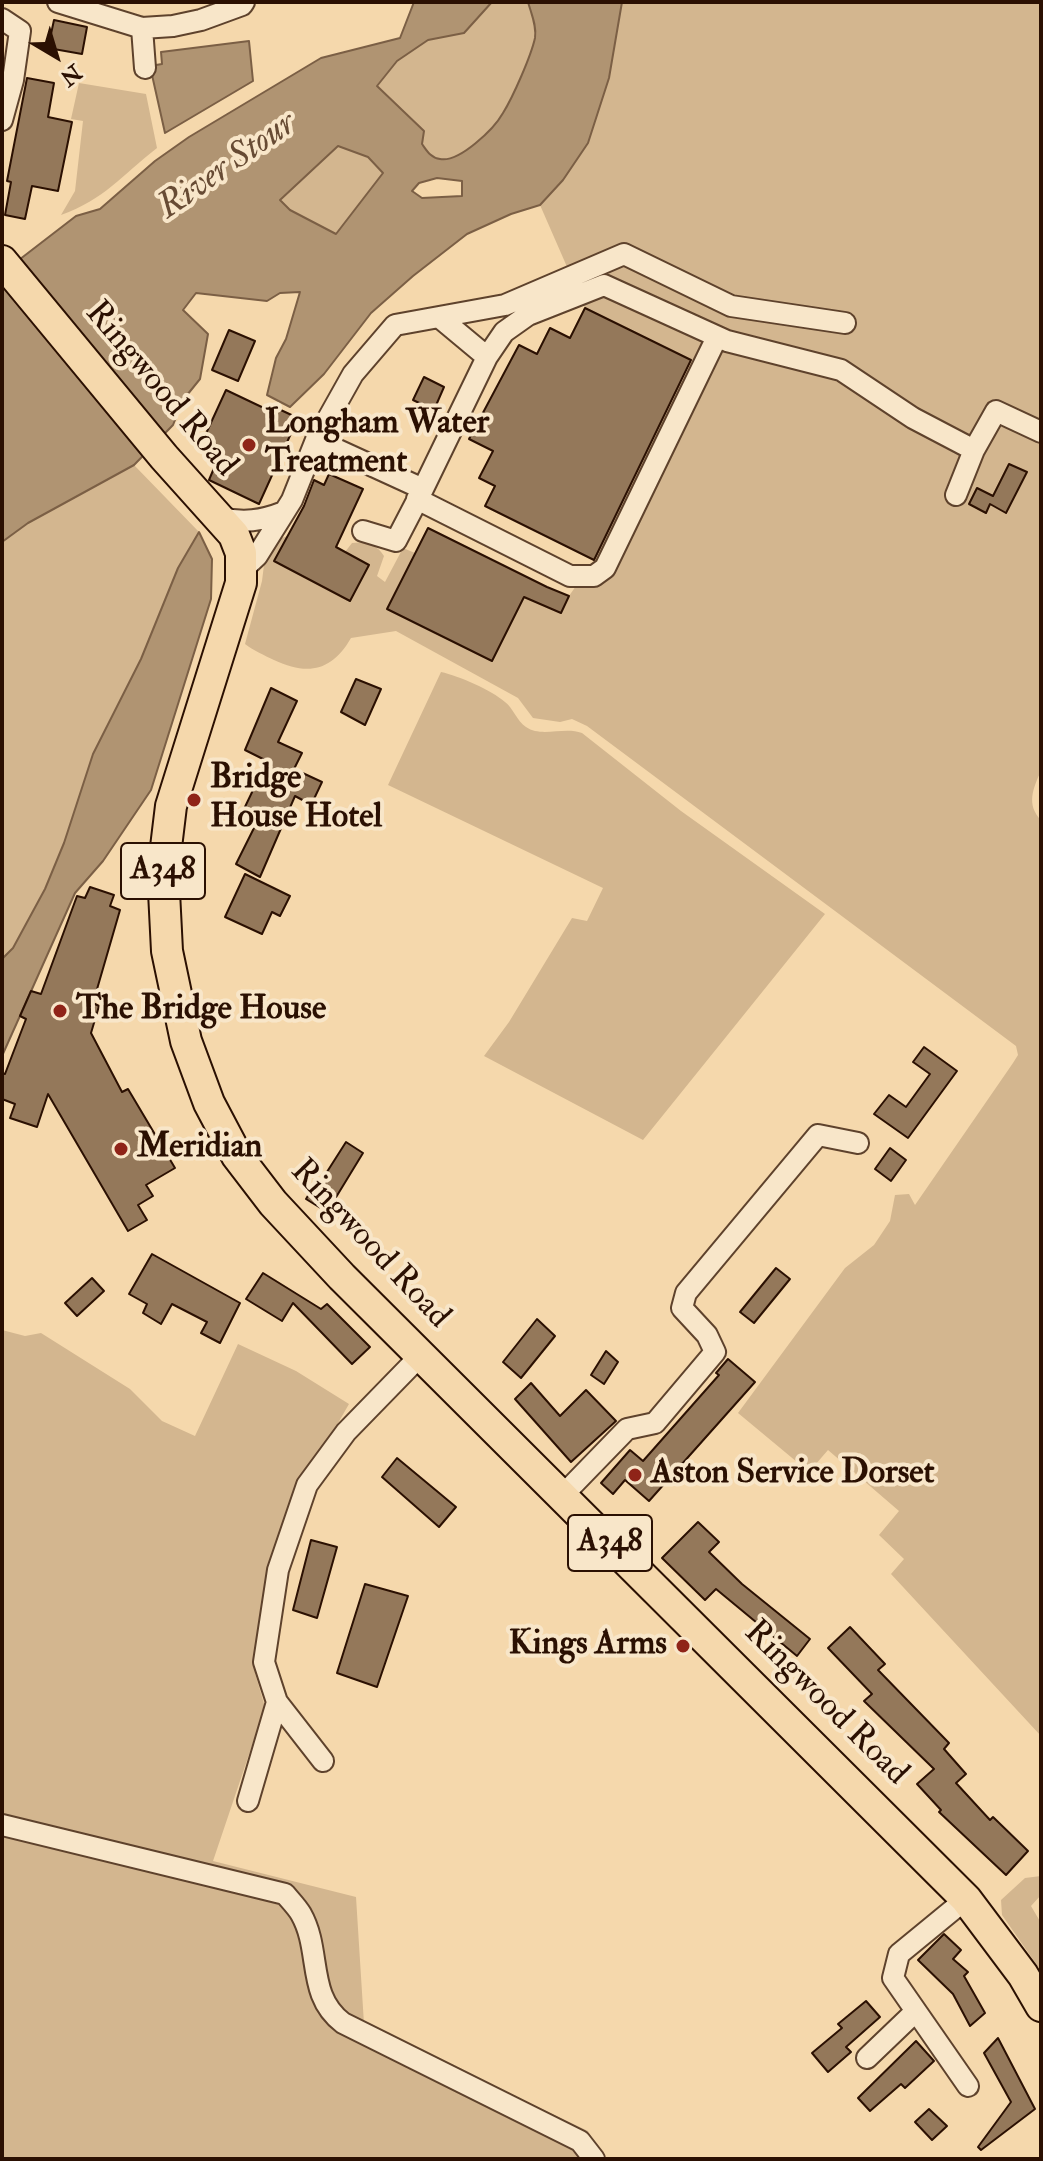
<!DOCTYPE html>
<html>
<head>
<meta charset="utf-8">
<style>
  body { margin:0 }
  #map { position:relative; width:1043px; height:2161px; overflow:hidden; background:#f5d8ac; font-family:"IM FELL Double Pica",serif }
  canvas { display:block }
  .frame { position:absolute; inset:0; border:4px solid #2b1002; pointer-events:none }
  .north { position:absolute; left:16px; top:16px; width:80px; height:80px; -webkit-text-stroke:6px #f8e6c9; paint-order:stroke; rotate:142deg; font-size:22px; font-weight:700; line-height:32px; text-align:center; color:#2b1002 }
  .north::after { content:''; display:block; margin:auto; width:28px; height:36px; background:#2b1002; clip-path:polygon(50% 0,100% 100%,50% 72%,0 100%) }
</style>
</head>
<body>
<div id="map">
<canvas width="1043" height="2161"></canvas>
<div class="frame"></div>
<div class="north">N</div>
</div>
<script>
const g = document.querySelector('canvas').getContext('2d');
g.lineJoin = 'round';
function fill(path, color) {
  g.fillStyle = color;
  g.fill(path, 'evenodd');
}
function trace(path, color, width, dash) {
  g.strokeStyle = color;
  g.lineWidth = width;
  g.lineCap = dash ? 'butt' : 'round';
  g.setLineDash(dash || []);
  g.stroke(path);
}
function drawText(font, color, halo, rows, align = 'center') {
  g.font = font + ' "IM FELL Double Pica",serif';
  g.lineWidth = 8;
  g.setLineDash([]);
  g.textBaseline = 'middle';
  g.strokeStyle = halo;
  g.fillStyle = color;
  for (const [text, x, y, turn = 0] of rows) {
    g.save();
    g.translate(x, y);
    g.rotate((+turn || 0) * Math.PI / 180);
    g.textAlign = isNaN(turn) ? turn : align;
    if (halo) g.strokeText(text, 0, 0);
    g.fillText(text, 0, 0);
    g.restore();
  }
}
fill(new Path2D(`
  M 492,2 L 528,2 C 531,13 537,26 535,38 C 531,56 513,97 503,113 C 494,129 459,163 440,159 C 431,157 427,151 421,144 L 423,131 L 377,87 L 397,61 L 428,40 L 464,33 Z
  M 622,2 L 1041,2 L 1041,771 C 1033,788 1026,805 1041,820 L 1041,1736 L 891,1574 L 904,1559 L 879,1535 L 899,1511 L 828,1450 L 809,1472 L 738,1413 L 845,1268 L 874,1245 L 890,1221 L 895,1195 L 909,1194 L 915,1205 L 1013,1063 L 1018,1055 L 1016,1046 L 587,726 L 572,719 L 560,722 L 533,718 L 518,698 L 396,631 L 351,638 C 332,671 308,676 274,660 C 264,655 254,651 245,644 L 262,581 L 265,557 L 278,539 L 288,536 L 274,561 L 335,547 L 345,552 L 352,543 C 365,541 377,544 384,556 L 377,576 L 385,582 L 403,548 L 415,553 L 387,609 L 492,661 L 524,597 L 561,613 L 569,596 L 594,560 L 692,361 L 585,308 L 540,205 L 563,180 L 609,78 Z
  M 79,83 L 146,94 L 157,148 C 121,176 105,199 61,215 L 75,191 L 83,121 L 71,119 Z
  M 338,146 L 368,157 L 383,173 L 336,234 L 290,210 L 280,200 Z
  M 134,465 L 199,532 L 178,568 L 141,659 L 93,754 L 64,843 L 45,889 L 13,948 L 2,959 L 2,542 L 27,523 Z
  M 441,672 C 459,676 491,690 505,702 C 513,708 517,721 526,727 C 542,738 564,726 582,733 L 681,811 L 825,914 L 643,1140 L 484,1056 L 509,1022 L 572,918 L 587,921 L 603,888 L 388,785 Z
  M 2,1330 L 25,1336 L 41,1333 L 130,1389 L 162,1421 L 195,1436 L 238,1344 L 296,1371 L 349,1404 L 322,1451 L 276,1548 L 255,1673 L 265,1707 L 213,1861 L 356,1897 L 364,2024 L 588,2131 L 602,2159 L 2,2159 Z
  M 1041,1876 L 1041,1895 L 1031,1906 L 1041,1923 L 1041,1971 L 1002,1915 L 1001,1900 L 1025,1878 Z`), '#d3b68f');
const water = new Path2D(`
  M 414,2 L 492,2 L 464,33 L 428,40 L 397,61 L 377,86 L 424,131 L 422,144 C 427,151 431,158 440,159 C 459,163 494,129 503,113 C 513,97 531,56 535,38 C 537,26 531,13 528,2 L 622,2 L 609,78 L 588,143 L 563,180 L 540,205 L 511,214 L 467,234 L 413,276 L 371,313 L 324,374 L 290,407 L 267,395 L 276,358 L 286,339 L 300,292 L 280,293 L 267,301 L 196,293 L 183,310 L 208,334 L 200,379 L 183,400 L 173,425 L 134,465 L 28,523 L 2,542 L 2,273 L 76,216 L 100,209 L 155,161 L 189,137 L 321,58 L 400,38 ZM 338,146 L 368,157 L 383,173 L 336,234 L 290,210 L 280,200 ZM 437,178 L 462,181 L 462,196 L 422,198 L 412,191 L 419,183 Z
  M 249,41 L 253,81 L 165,133 L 150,66 L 162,64 L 161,52 Z
  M 199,532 L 212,559 L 211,599 L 151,790 L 103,861 L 75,893 L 2,1056 L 2,959 L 13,948 L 45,889 L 64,843 L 93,754 L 141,659 L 178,568 Z`);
fill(water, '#b09472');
trace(water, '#7b5f45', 2);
const building = new Path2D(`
  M 54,20 L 87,27 L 82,54 L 48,48 Z
  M 27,78 L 54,83 L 48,117 L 72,122 L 58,191 L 32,186 L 25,219 L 5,215 L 11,182 L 7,181 Z
  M 585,308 L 691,360 L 594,560 L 485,506 L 495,486 L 479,478 L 493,451 L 469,439 L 519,345 L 537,354 L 550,328 L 570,338 Z
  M 229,330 L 255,341 L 238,381 L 212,370 Z
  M 424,377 L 444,387 L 434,410 L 413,400 Z
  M 226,390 L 268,410 L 270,405 L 298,418 L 259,504 L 209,480 L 222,449 L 203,440 Z
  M 1009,464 L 1027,472 L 1006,513 L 990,504 L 986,513 L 969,504 L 977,488 L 993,496 Z
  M 329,474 L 363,489 L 336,547 L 369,565 L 350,601 L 274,561 L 304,506 L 314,480 L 324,485 Z
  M 428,528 L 547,587 L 569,596 L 561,613 L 524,597 L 492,661 L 387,609 Z
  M 356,679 L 381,689 L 365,725 L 341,712 Z
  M 271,688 L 297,701 L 278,742 L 302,753 L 294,769 L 322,782 L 313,801 L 310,800 L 308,803 L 295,796 L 260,877 L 236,864 L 259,818 L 243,811 L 267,761 L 245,750 Z
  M 245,874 L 290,896 L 280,916 L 272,912 L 262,934 L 225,917 Z
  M 90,887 L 114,895 L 110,906 L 120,910 L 93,1003 L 99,1006 L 91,1033 L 122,1092 L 128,1089 L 175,1168 L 146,1185 L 153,1196 L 138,1205 L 147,1220 L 128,1231 L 48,1094 L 37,1127 L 10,1118 L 15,1104 L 2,1099 L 2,1073 L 5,1074 L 26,1019 L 20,1016 L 31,991 L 41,994 L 77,896 L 85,898 Z
  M 924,1047 L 957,1071 L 908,1138 L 874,1114 L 889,1095 L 906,1107 L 930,1074 L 913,1062 Z
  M 346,1142 L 363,1153 L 327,1212 L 306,1199 L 315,1184 L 318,1186 Z
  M 890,1148 L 906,1160 L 891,1181 L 875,1169 Z
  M 152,1254 L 240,1303 L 220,1343 L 201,1333 L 207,1322 L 172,1304 L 161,1324 L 143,1313 L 147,1304 L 129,1294 Z
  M 776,1268 L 790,1279 L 754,1323 L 740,1312 Z
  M 263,1273 L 321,1309 L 327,1304 L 370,1347 L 352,1364 L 293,1303 L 282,1321 L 246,1299 Z
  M 92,1278 L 104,1291 L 77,1316 L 65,1303 Z
  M 537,1319 L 555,1336 L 521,1378 L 503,1362 Z
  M 606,1351 L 618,1362 L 604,1384 L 591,1375 Z
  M 728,1359 L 755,1382 L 649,1501 L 625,1480 L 613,1494 L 601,1483 L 630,1450 L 643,1461 L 719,1375 L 716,1373 Z
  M 531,1383 L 560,1416 L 586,1390 L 616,1421 L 571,1462 L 515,1399 Z
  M 397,1458 L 456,1507 L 439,1527 L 382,1477 Z
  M 698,1522 L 719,1542 L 709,1552 L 742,1584 L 810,1639 L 797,1656 L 716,1589 L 705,1600 L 662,1558 Z
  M 311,1540 L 337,1547 L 317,1618 L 293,1610 Z
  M 365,1584 L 408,1596 L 377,1687 L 337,1673 Z
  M 850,1627 L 885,1664 L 878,1670 L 949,1743 L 944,1749 L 966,1774 L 956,1783 L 990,1820 L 993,1817 L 1028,1851 L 1006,1875 L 939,1812 L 941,1810 L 917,1784 L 934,1769 L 864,1701 L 872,1694 L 828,1648 Z
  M 944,1934 L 961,1950 L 953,1959 L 968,1972 L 964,1976 L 985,2013 L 970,2026 L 953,1994 L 918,1960 Z
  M 866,2001 L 880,2017 L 846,2047 L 851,2052 L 828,2072 L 812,2053 L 842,2028 L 838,2024 Z
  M 998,2038 L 1035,2109 L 981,2150 L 978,2147 L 1011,2102 L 984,2053 Z
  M 916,2041 L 934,2061 L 905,2088 L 901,2084 L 870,2111 L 858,2098 Z
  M 929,2109 L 947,2126 L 932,2140 L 915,2122 Z`);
fill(building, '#94785a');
trace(building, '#2b1002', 2);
const minor = new Path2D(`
  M 58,2 L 142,28 L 173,26 L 201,20 L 242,5 L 244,2
  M 2,19 L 20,31 L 13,80 L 2,120
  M 142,28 L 145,68
  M 439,317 L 505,305 L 624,254 L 731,306 L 845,323
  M 316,440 L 423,489 L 396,541 L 363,531
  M 974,450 L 996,411 L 1041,432
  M 423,489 L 487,357
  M 417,499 L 570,576 L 594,576 L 605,568 L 717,337
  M 220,518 C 244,523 261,521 284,512
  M 241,571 L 257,556 L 292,500 L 316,440 L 353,374 L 395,325 L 439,317 L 487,357 L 504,332 L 528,315 L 604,285 L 727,341 L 841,370 L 913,418 L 974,450 L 956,495
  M 562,1496 L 627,1429 L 655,1423 L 715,1352 L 707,1335 L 682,1308 L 686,1293 L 818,1135 L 858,1143
  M 323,1761 L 277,1702 L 264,1662 L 278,1570 L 307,1485 L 346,1432 L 421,1355
  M 248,1801 L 277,1702
  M 2,1825 L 285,1894 C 290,1900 297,1907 301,1914 C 322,1951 306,1995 343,2023 L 580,2141 L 594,2159
  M 966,1899 L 899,1954 L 893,1978 L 968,2086
  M 867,2058 L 915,2012`);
const highway = new Path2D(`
  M 2,261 L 164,457 L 234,535 L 241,553 L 241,583 L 171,806 L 163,872 L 167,951 L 186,1041 L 209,1103 L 237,1156 L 273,1203 L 342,1277 L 966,1899 L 1023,1975 L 1041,2006`);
trace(minor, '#5e422c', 24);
trace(highway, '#2b1002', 34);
trace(minor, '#f8e6c9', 20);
trace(highway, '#f5d8ac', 30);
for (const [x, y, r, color] of [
  [249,445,8,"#8f2418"],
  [194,800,8,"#8f2418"],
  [60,1011,8,"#8f2418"],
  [121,1149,8,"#8f2418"],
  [635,1475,8,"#8f2418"],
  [683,1646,8,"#8f2418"]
]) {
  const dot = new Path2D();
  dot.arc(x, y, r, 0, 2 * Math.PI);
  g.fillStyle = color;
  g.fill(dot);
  trace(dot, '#f8e6c9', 3);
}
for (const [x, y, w] of [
  [163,871,84],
  [610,1543,84]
]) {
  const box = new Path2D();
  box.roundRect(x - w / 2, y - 28, w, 56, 6);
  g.fillStyle = '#f8e6c9';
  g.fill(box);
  trace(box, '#2b1002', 2);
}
drawText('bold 32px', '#2b1002', null, [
  ["A348",163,871],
  ["A348",610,1543]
]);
drawText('34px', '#2b1002', '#f8e6c9', [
  ["Ringwood Road",160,390,50],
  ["Ringwood Road",369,1245,47],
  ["Ringwood Road",825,1704,45]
]);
drawText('bold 34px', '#2b1002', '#f8e6c9', [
  ["Longham Water",265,425],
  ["Treatment",265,464],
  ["Bridge",210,780],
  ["House Hotel",210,819],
  ["The Bridge House",76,1011],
  ["Meridian",137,1149],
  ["Aston Service Dorset",651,1475],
  ["Kings Arms",667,1646,"right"]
], 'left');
drawText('italic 36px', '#674b34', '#f8e6c9', [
  ["River Stour",228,167,-35]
]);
</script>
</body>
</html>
